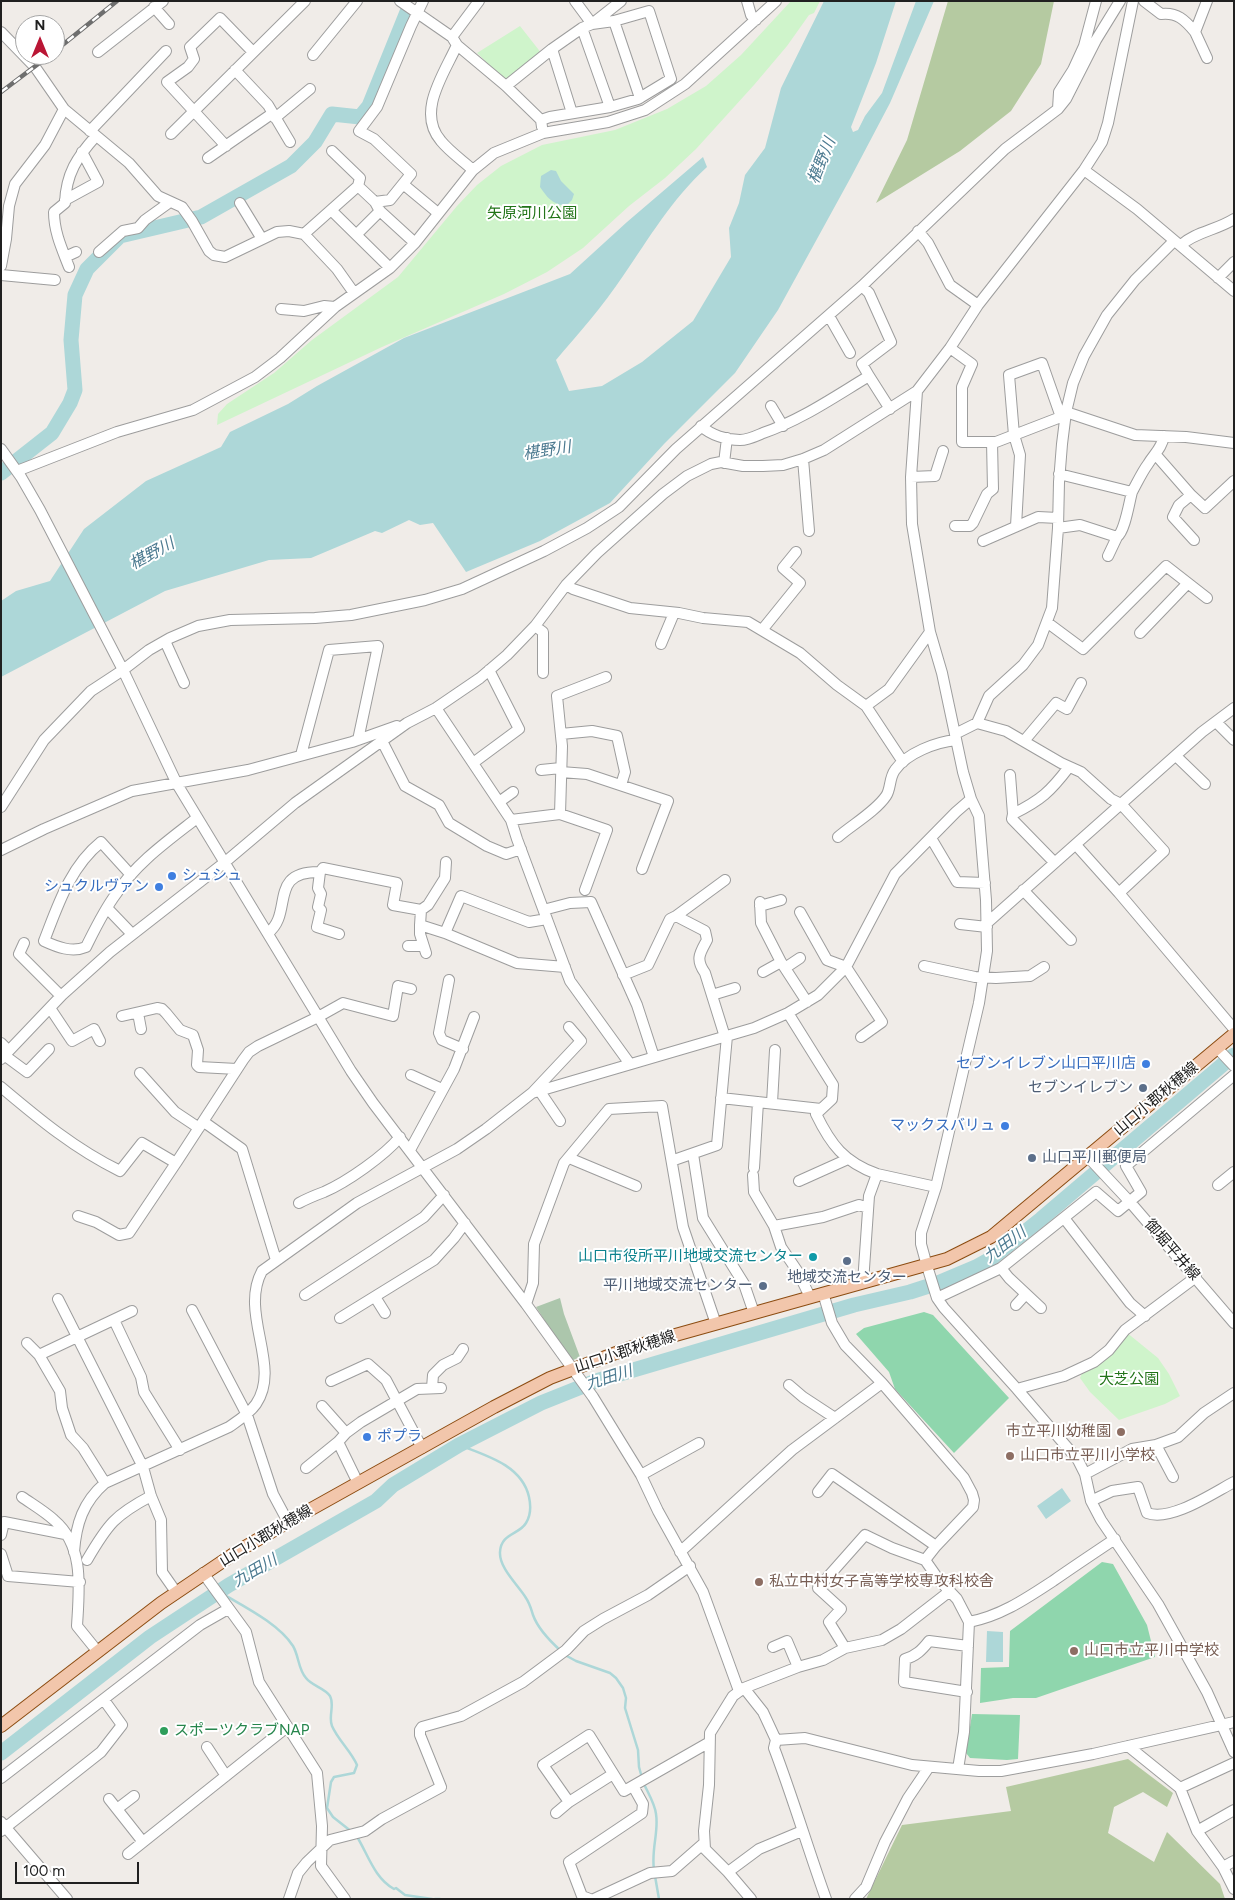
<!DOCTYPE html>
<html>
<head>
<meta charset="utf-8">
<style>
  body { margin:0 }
  #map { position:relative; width:1235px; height:1900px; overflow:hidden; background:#f0ece8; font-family:Figtree,sans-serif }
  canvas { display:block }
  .frame { position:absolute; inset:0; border:2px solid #202020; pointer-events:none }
  .north { position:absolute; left:15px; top:15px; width:50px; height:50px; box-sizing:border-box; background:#fff; border:1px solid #a6a6a6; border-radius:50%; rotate:0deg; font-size:14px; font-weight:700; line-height:20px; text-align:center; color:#202020 }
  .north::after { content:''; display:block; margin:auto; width:18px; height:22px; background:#ba1635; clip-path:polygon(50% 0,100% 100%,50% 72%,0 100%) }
  .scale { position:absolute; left:15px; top:1862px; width:124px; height:22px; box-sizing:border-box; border:2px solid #202020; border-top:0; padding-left:6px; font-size:15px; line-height:18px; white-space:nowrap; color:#202020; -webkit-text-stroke:4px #fff; paint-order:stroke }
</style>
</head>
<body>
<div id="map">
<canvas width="1235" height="1900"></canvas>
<div class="frame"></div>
<div class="north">N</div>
<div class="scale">100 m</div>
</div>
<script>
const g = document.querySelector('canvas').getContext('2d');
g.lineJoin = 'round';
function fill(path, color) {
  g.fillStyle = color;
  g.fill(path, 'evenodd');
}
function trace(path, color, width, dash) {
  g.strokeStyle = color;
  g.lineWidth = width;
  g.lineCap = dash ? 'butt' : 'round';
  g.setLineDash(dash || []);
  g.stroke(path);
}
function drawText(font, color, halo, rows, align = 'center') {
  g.font = font + ' Figtree,"Noto Sans JP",sans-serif';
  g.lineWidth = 4;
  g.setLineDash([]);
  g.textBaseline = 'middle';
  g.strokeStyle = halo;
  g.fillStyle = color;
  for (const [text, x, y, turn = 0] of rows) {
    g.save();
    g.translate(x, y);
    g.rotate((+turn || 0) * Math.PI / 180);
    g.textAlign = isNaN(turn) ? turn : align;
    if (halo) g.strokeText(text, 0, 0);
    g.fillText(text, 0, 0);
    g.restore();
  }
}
fill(new Path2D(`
  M 948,1 L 1054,1 L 1041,64 L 1011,111 L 960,151 L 876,203 L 907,140 Z
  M 1128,1759 L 1173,1793 L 1167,1807 L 1143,1792 L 1114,1807 L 1108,1833 L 1154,1862 L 1167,1832 L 1220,1884 L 1225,1899 L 866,1899 L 902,1825 L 1011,1811 L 1006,1787 Z`), '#b5caa1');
fill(new Path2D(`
  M 560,1298 L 564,1314 L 580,1357 L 571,1361 L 536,1307 Z`), '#acc6ac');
fill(new Path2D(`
  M 791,1 L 820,1 L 814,13 L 809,15 L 787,46 L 754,85 L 696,149 L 665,178 L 629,206 L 583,248 L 547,272 L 504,294 L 382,347 L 217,425 L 218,414 L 227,404 L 274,373 L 312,340 L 398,277 L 457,206 L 477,185 L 501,166 L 542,145 L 615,130 L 667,109 L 706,86 L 741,55 Z
  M 520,26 L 542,54 L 505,80 L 477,53 Z
  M 1126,1332 L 1158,1358 L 1169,1374 L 1180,1396 L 1165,1404 L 1119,1420 L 1090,1392 L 1080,1378 L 1084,1369 Z`), '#cff4cb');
fill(new Path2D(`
  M 924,1312 L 933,1315 L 1009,1398 L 954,1453 L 895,1389 L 889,1372 L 856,1334 L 864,1328 Z
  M 1102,1562 L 1113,1564 L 1147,1625 L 1155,1657 L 1036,1698 L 1013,1698 L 980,1703 L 981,1668 L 1009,1667 L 1010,1631 Z
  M 972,1714 L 1020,1715 L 1018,1759 L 1007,1760 L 970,1758 L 966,1753 Z`), '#8fd6ad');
fill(new Path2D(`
  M 824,1 L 896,1 L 876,63 L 851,127 L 853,132 L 858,130 L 865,116 L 882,93 L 916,1 L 934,1 L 890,103 L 851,177 L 778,310 L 735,373 L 664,444 L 610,503 L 540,541 L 466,572 L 433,523 L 420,525 L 409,520 L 382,533 L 375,531 L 311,558 L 269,560 L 165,591 L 1,677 L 1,601 L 16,591 L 50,581 L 84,529 L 146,481 L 221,447 L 230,432 L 288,404 L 317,386 L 404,338 L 570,274 L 627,222 L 703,157 L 707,167 C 671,200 650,237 623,276 C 603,306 579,333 556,360 L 569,391 L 602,386 L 642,362 L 693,321 L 731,257 L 729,228 L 739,203 L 745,175 L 765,148 L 781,88 Z
  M 551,170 L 556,171 L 561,181 L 574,194 L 572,200 L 567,205 C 553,206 547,197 540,187 L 541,176 Z
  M 1062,1488 L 1071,1501 L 1046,1519 L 1037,1506 Z
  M 987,1631 L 1003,1632 L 1003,1662 L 986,1662 Z`), '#add7d8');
trace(new Path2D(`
  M 459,1445 C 485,1455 522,1465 529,1497 C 531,1506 531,1515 526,1523 C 519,1535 501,1533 500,1552 C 499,1568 518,1585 526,1598 C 530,1604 531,1609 533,1615 C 538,1629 551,1642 561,1651
  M 223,1594 C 245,1607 279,1624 293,1646 C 299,1656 298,1669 306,1678 C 312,1686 325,1688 330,1696 C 335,1705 328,1717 332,1726 C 338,1740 351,1751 357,1765 L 354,1773 L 334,1777 L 331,1782 L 327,1808 L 333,1817 L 352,1832
  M 565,1655 L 576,1661 L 610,1673 L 616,1678 L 623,1688 L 626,1698 L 625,1708 L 638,1750 L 639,1767 L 642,1778
  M 644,1784 C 648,1793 655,1804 656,1814 C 659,1832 651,1849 654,1870
  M 356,1835 C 368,1854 374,1878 394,1889 L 396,1888 L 405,1895 L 432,1899
  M 655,1876 L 659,1899
  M 435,1899 L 440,1899`), '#add7d8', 2.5);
trace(new Path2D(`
  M 1,473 L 52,433 L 70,403 L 75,390 L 71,340 L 75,295 L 87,269 L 120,236 L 201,217 L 291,166 L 315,142 L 332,114 L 360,117 L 369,106 L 407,12
  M 1,1753 L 150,1637 L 229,1585 L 376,1501 L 393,1485 L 459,1445 L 541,1403 L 596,1381 L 854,1305 L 910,1292 L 938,1283 L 976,1267 L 992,1258 L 1041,1219 L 1234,1055`), '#add7d8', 15);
const minor = new Path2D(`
  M 400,1 L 452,37 L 457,45 L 506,86 L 541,120 L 542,127
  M 575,1 L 592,24 L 621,1
  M 747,1 L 751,15 L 756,20
  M 1144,1 L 1161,14 C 1177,12 1185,20 1195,32 L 1207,1
  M 154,7 L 169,24
  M 582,28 L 610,107
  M 1,32 L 35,67 L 64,109 L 129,163 L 158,196 L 182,207 L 192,221 L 209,251 L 214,255 L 225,257 L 277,232 L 289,231 L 304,234 L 337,269 L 354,293
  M 1195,32 L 1207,58
  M 452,37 L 479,1
  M 457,45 C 444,74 416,112 441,141 C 450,152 462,160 473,170
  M 552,49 L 572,113
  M 98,52 L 163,1
  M 313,55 L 357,1
  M 235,70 L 268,105 L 290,142
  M 506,86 L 552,49 L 582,28 L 592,24 L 614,21 L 640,98
  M 1058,109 L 1059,92 L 1073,70 L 1084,46 L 1096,1
  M 275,118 L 310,89
  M 541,120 L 550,117 L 610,107 L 638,99 L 671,79 L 649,11 L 614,21
  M 90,131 L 166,51
  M 171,134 L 305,1
  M 226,146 L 167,82 L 188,67 L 194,59 L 190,47 L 220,18 L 253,52
  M 332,151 L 360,178 L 358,186
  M 208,158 L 273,113
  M 1084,170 L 1137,209 L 1234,291
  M 403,184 L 438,213
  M 65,200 L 98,182 L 82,152
  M 375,202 L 390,200 L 411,174 L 374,139 L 359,131 L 377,107 L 411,26 L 423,1
  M 240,203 L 262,239
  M 331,210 L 390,268
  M 918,231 L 928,243 L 950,285 L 978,305
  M 304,234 L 358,186 L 375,202 L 380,211 L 415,243
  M 357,234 L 380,211
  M 1181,245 C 1195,232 1217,230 1234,219
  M 99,252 L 123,231 L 138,228 L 145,220 L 170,202
  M 65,257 L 76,252
  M 1,266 L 6,239 L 9,206 L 15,184 L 45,145 L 64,109
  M 69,267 C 62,249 54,232 54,212 L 65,203 C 66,174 77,157 96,136
  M 1,275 L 55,280
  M 1218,278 L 1234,262
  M 281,309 L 304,311 L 324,306 L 335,307
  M 829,316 L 850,353
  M 950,348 L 972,364 L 962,387 L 962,442 L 996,442 L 1066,415
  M 869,376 L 890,409
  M 917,391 L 911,477 L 912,524 L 930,632 L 942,673 L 963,772 L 971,799 L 979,816 L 986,900 L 987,951 L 979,1003 L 936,1187 L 921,1233 L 921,1244 L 927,1266 L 937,1298 L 944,1308 L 1017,1389 L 1078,1460 L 1085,1474 L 1091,1501 L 1101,1520 L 1158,1604 L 1207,1692 L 1234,1752
  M 771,406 L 783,426
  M 1066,412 L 1135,435 L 1186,437 L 1234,443
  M 701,426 C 711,435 726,440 740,440 C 748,440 756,436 763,433 C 801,420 834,397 869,376 L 862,364 L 891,342 L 869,293 L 862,286
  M 1,449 L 21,477 L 40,510 L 123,670 L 177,784 L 351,1071 L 373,1103 L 526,1304 L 593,1397 L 641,1475 L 658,1511 L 703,1592 L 739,1691
  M 1156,455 L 1191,495 L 1179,505 L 1173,517 L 1194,540
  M 803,459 L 809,531
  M 724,463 L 727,438
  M 17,471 L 117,432 L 193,410 L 255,377 L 280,358 L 335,307 L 390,268 L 415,243 L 473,170 L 494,153 L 543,133 L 608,122 L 645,110 L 685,84 L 776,1
  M 1059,474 L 1132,492 C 1129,503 1125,531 1117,537
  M 911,477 L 935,476 L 943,451
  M 1132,492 C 1137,483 1142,472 1148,464 C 1154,454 1162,448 1164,436
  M 1191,495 L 1205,508 L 1234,481
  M 955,526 L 970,526 L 973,523 L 987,494 L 993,489 L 992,442
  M 1016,526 L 1020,455 L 1014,435 L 1009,375 L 1042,363 L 1061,417
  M 1058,528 L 1080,525 L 1117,537 L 1108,556
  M 983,541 L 1038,517 L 1058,518
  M 566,585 L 573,589 L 630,608 L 679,613 L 703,618 L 748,622 L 800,653 L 837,685 L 866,706 L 889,689 L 930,632
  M 1048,623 L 1083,649 L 1166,566 L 1207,598
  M 535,626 L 543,632 L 543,673
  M 762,630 L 800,583 L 783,568 L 796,552
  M 1140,633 L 1188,583
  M 165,641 L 184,683
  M 661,644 L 674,613
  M 866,706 L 903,762
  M 436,708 L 511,820 L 517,839 L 570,981 L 630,1064
  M 1216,722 L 1234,740
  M 977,723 L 989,696 L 1023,665 L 1038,645 L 1052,608 L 1058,528 L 1059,482 L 1062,444 L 1066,412 L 1073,383 L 1084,356 L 1107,315 L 1135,280 L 1174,241
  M 561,734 L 592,731 L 617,736 L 625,772 L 621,785
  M 955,734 L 977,723 L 1006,731 L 1061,763 L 1081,772 L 1111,799 L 1121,804 L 1164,851 L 1119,893 L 1234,1029
  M 382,741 L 405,786 L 439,805 L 449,823 L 487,846 L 506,854 L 521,849
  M 1024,741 L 1056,703 L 1067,709 L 1081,683
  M 301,755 L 329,650 L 378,646 L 358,740
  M 1176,756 L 1205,784
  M 473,763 L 519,729 L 489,670
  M 541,770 L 561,768
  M 561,772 L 587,774 L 668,801 L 642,869
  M 1010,775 L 1013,814
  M 499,802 L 513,792
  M 1,807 L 44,740 L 91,691 L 123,670 L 149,650 L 170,638 L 198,626 L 230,620 L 315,618 L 351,615 L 425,600 L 462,589 L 544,551 L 587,528 L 619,507 L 676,449 L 862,286 L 1005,149 L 1058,109 L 1066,99 L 1096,40 L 1120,1
  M 560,814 L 562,746 L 557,696 L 606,677
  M 511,820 L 560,814 L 607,830 L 585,890
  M 838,837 C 853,824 875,812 886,796 C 891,789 889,778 895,770 C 907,753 936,742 956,740
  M 931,838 L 957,882 L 985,883
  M 1076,845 L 1119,893
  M 1,850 L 44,829 L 132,791 L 248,770 L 352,742 L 397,726
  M 1054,862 L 1012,819 L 1013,814 C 1041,800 1050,792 1069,767
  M 320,872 L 323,868 L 397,883 L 393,905 L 421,910 L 420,925 L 445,933
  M 131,875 L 101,842 C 70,867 58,905 44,941 C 57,947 72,953 86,947 C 95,929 104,910 116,894 C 136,863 169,840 197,818
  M 725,880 L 676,916 L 705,931 L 707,940 C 700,953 695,959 705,973 L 725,1037
  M 1023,890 L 1071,940
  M 760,902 L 761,923 L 781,962 L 807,1002
  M 760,906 L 781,900
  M 107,908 L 132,934
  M 421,910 L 428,905 L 445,878 L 446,862
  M 544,911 L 547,909 L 570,903 L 591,902 L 637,1005 L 654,1057
  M 800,912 L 827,960 L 846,967 L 882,1022 L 861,1037
  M 547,919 L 529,922 L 461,896 L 445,933 L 517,963 L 565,967
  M 987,923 L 1202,732 L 1234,708
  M 960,924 L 987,927
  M 420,925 L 420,934 L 426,953
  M 268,933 C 294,913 267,871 320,872 L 318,888 L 321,894 L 318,907 L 321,910 L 317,927 L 339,934
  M 24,943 L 19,954 L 61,996
  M 408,946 L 423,946
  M 924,966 L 975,977 L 996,978 L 1030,976 L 1044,967
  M 785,968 L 800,958
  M 763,972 L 781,962
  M 623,975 L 648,965 L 670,919 L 676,916
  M 449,980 L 439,1033 L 442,1040 L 463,1049
  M 712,995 L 735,988
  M 50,1008 L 72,1041 L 94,1029 L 100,1041
  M 138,1013 L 141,1029
  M 788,1013 L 833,1085 L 832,1099 L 816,1114 C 831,1145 844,1162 877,1174 L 869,1196 L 863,1283
  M 122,1016 L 157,1008 L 162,1009 L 166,1013 L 180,1030 L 193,1035 L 198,1050 L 197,1065 L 199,1067 L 237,1069
  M 1,1043 L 8,1050
  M 1217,1048 L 1234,1066
  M 4,1055 L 27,1072 L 49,1049
  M 1,1059 L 62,995 L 110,952 L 224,863 L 295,803 L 407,723 L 436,708 L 480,678 L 507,655 L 535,626 L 566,585 L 597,553 L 663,494 L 687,476 L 711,464 L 721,462 L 743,466 L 763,466 L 783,465 L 803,459 L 824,450 L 917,391 L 950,348 L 978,305 L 1084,170 L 1102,142 L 1108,123 L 1133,1
  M 140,1073 L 175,1112 L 199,1128
  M 411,1075 L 442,1089
  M 1,1087 C 39,1119 75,1149 120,1171 L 142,1143 L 176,1163 L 243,1060 L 249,1052 L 258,1046 L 318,1017 L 343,1003 L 393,1016 L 398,986 L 411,989
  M 539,1090 L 560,1121
  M 533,1092 L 581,1041 L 569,1027
  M 721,1098 L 821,1109
  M 772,1103 L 775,1050
  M 204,1122 L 242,1149 L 276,1260
  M 410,1150 L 454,1069 L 474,1017
  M 693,1154 L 703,1218 L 744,1284 L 754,1313
  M 1087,1156 L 1130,1202 L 1234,1323
  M 569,1158 L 636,1186
  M 674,1160 L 717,1145 L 727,1036
  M 754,1168 L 758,1102
  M 877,1174 L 936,1187
  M 753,1175 L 754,1192 L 774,1226 L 781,1247 L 798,1272 L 810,1297
  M 799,1181 L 848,1159
  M 1218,1185 L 1234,1172
  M 299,1203 C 308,1198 316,1195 324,1192 C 347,1182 384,1156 400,1137
  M 78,1216 L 96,1222 L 119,1235 L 129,1233 L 176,1163
  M 1064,1218 L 1130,1303 L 1145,1316
  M 774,1226 L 823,1217 L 859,1205 L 868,1208
  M 1001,1268 L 1009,1278 L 1041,1308
  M 823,1293 L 832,1323 L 845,1345 L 882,1383 L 964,1478 L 972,1493 L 974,1500 L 973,1507 L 936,1546 L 925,1560 L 939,1580 L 957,1599 L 969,1622 L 964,1732 L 958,1769
  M 305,1295 L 424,1217 L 444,1195
  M 375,1297 L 385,1313
  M 937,1298 L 1001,1268 L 1096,1192 L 1118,1211 L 1141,1192 L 1126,1166 L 1234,1075
  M 58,1299 L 143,1467 L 151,1496 L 161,1520 L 162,1572 L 176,1592
  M 526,1304 L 533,1283 L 534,1244 L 564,1163 L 609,1109 L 662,1106 L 683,1227 L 716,1324
  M 1016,1305 L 1026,1294
  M 192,1310 L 247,1415 L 273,1494 L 288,1522
  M 340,1318 L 434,1260 L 454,1238 L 465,1223
  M 114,1320 L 141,1377 L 144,1392 L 180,1450
  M 27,1343 L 39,1355 L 60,1391 L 62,1408 L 71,1435 L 83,1448 L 105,1483
  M 39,1355 L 132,1311
  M 331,1381 L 368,1364 L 386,1380 L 422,1448
  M 789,1385 L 803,1397 L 835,1418
  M 432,1388 L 433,1375 L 443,1365 L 457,1358 L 463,1349
  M 1017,1389 L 1064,1376 L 1094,1362 L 1109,1350 L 1125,1330 L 1196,1277
  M 322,1406 L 346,1433
  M 1156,1445 L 1173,1477
  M 306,1468 L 338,1442
  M 1085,1474 L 1132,1449 L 1156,1445 L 1178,1437 L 1204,1413 L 1234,1393
  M 641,1475 L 699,1443
  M 358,1483 L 338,1442 L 346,1433 L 361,1422 L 417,1389 L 441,1388
  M 818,1492 L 832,1474 L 936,1546
  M 22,1497 C 32,1504 44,1511 54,1520 C 85,1546 79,1590 77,1626 L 98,1652
  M 1091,1501 L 1112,1491 L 1138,1487 L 1147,1513 C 1171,1522 1213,1493 1234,1482
  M 1,1535 L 4,1522 L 65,1534
  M 74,1552 C 76,1524 83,1502 105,1483 L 229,1427 C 239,1420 249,1414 256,1404 C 282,1366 239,1314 262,1271 L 357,1203 L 457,1149 L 486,1129 L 532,1093 L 754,1028 L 788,1013 L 818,995 L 846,967 L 895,874 L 956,812 L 971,799
  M 680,1552 L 792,1450 L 882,1383
  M 1,1554 L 8,1576 L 80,1582
  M 87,1560 C 108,1524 115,1515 151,1496
  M 203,1573 L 246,1632 L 259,1682 L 317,1773 L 322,1826 L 321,1866 L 345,1899
  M 969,1622 C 1001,1616 1027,1598 1053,1581 C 1073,1567 1094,1553 1115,1539
  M 773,1647 L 787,1641 L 798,1667
  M 845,1648 L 829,1622 L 841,1609 L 818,1588 L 865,1535 L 892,1548 L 925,1560
  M 744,1688 L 798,1667 L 823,1660 L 845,1648 L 882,1640 L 901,1629 L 950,1591
  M 967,1692 L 904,1682 L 905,1659 C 916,1656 922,1650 929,1641 L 968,1646
  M 776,1740 L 774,1748 C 793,1798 808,1849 826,1899
  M 1128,1746 L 1180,1788
  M 207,1747 L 226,1776
  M 613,1774 L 569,1802 L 543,1765 L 589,1735 L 624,1791 L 708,1743
  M 1,1778 L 200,1625 L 228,1609
  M 109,1799 L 143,1842
  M 117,1809 L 134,1796
  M 1234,1810 L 1197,1831 L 1223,1867 L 1234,1889
  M 556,1813 L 569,1802
  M 1,1822 L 67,1899
  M 1,1831 L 101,1752 L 122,1725 L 104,1700
  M 1197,1831 L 1180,1788 L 1234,1763
  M 128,1854 L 287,1727
  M 1223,1867 L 1234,1861
  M 728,1872 L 759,1849 L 802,1831
  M 289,1899 L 298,1873 L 307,1862 L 330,1840 L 365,1831 L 382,1819 L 441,1787 L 420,1735 L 420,1730 L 422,1727 L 461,1716 L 523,1682 L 566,1650 L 584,1631 L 603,1619 L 648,1595 L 690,1566
  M 590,1899 L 582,1896 L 569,1862 L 642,1813 L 643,1804 L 633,1786
  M 594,1899 L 650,1873 L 672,1871 L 704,1843
  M 751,1899 L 728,1872 L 705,1849 L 704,1831 L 709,1785 L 710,1733 L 733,1696 L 744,1688 L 763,1712 L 776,1740 L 805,1738 L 912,1765 L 979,1771 L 1001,1771 L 1093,1754 L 1234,1722
  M 855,1899 L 866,1887 L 885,1842 L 908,1798 L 929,1767`);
const major = new Path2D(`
  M 1,1726 L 161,1603 L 238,1551 L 288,1522 L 494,1407 L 550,1378 L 629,1348 L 947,1259 L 991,1237 L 1234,1034`);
trace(minor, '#9d9d9d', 12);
trace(major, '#8c4c11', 14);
trace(minor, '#fff', 10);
trace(major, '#f2c6ab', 12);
const rail = new Path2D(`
  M 55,51 L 117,1
  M 1,92 L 50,55`);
trace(rail, '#6e6e6e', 4.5);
trace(rail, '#fff', 2.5, [8]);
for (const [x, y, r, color] of [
  [172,876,5,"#3f7fe0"],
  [159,887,5,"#3f7fe0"],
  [1146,1064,5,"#3f7fe0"],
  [1143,1088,5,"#5c6f8a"],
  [1005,1126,5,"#3f7fe0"],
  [1032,1158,5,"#5c6f8a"],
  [813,1257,5,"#0f9aa8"],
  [847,1261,5,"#5c6f8a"],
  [763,1286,5,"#5c6f8a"],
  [1121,1432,5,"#8d6e63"],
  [367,1437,5,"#3f7fe0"],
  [1010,1456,5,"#8d6e63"],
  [759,1582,5,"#8d6e63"],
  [1074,1651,5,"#8d6e63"],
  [164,1731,5,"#2e9e5b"]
]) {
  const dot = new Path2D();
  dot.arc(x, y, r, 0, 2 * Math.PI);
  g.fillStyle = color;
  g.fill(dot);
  trace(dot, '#fff', 2);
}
drawText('15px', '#227418', '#fff', [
  ["矢原河川公園",532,214],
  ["大芝公園",1129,1380]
]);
drawText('15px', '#366cbe', '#fff', [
  ["シュシュ",182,876,"left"],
  ["シュクルヴァン",149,887],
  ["セブンイレブン山口平川店",1136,1064],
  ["マックスバリュ",995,1126],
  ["ポプラ",377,1437,"left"]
], 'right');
drawText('15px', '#4e5e75', '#fff', [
  ["セブンイレブン",1133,1088],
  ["山口平川郵便局",1042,1158,"left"],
  ["地域交流センター",847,1278,"center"],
  ["平川地域交流センター",753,1286]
], 'right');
drawText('15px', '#202020', '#fff', [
  ["山口小郡秋穂線",1156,1099,-40],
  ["御堀平井線",1172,1250,49],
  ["山口小郡秋穂線",625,1352,-18],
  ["山口小郡秋穂線",266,1536,-31]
]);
drawText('15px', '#0d838f', '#fff', [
  ["山口市役所平川地域交流センター",803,1257]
], 'right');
drawText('15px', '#785e54', '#fff', [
  ["市立平川幼稚園",1111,1432,"right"],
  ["山口市立平川小学校",1020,1456],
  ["私立中村女子高等学校専攻科校舎",769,1582],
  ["山口市立平川中学校",1084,1651]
], 'left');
drawText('15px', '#27864d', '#fff', [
  ["スポーツクラブNAP",174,1731]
], 'left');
drawText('italic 16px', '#4c7a90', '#fff', [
  ["椹野川",822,161,-68],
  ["椹野川",547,451,-9],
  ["椹野川",152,554,-28],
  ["九田川",1005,1245,-37],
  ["九田川",609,1378,-18],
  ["九田川",255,1571,-30]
]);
</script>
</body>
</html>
